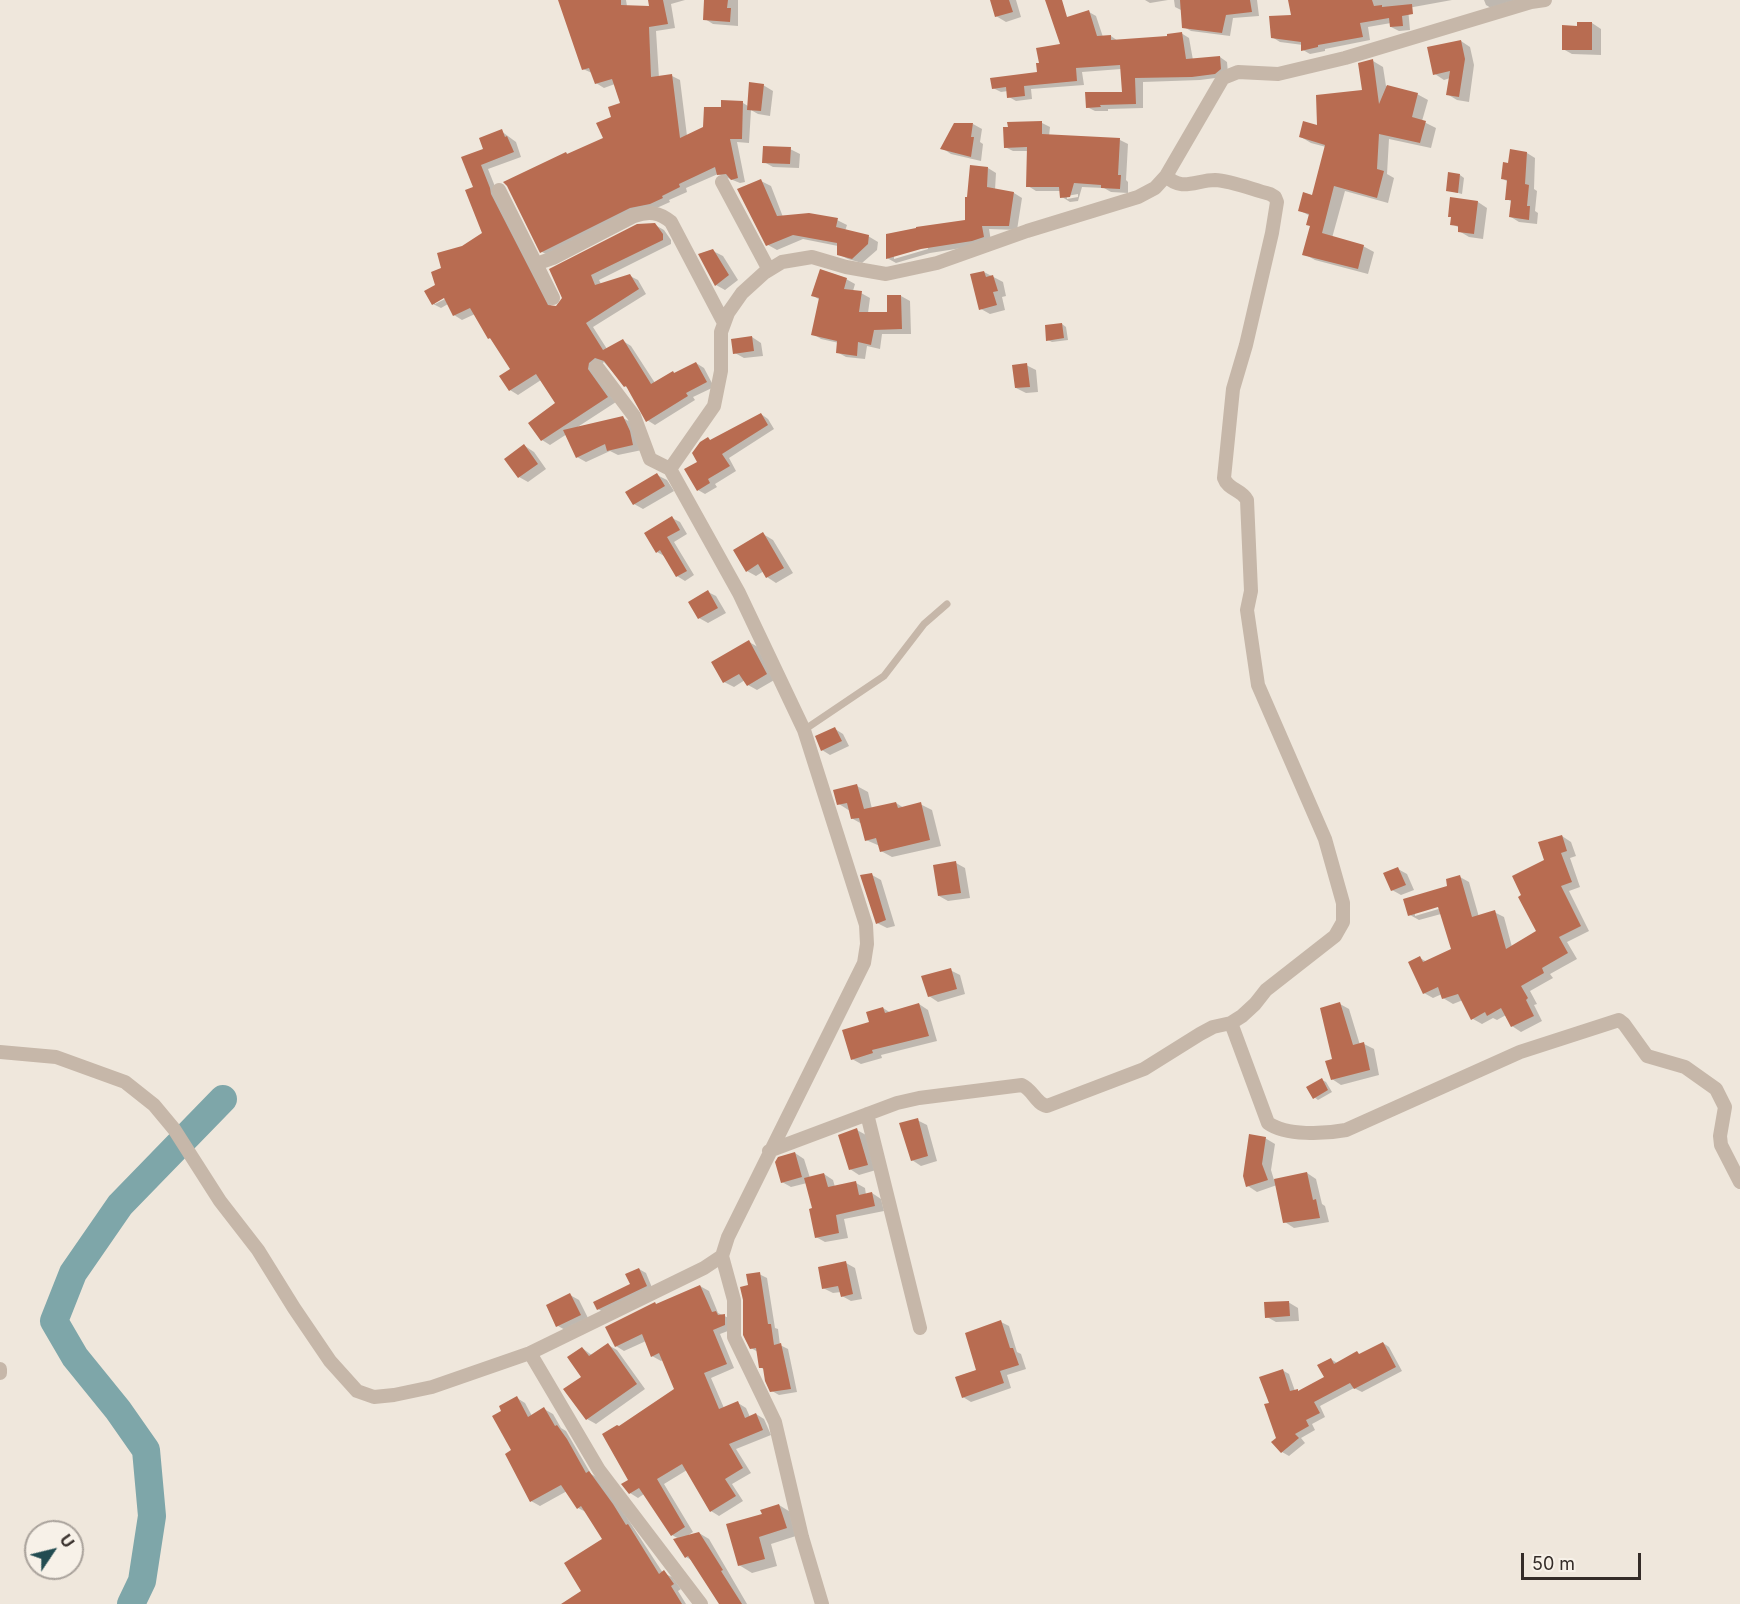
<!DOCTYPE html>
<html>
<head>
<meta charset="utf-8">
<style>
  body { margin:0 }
  #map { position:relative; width:1740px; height:1604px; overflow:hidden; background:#efe7dc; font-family:Inter,sans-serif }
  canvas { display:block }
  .north { position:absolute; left:24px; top:1520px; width:60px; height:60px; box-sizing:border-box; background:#f7f1e8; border:2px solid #a9a29b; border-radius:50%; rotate:55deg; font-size:16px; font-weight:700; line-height:24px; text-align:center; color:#342c28 }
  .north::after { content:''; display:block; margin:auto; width:21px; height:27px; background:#224c51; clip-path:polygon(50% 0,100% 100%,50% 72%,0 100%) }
  .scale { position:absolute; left:1521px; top:1553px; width:120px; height:27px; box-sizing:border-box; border:3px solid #342c28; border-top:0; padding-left:8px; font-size:18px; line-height:21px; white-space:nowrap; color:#342c28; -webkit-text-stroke:4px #f7f1e8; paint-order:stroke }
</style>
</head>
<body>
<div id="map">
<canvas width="1740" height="1604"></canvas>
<div class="north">U</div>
<div class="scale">50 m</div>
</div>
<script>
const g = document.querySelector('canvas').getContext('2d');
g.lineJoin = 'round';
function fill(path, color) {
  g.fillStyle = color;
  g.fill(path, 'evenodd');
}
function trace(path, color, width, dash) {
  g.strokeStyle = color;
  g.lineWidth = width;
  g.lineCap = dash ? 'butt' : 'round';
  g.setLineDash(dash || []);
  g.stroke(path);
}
fill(new Path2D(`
  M 559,0 L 626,0 L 627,6 L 651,7 L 649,0 L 685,0 L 671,4 L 675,28 L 656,31 L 659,78 L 672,76 L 680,80 L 687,136 L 705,128 L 723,109 L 743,103 L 748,106 L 763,85 L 773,91 L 770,116 L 758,114 L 751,110 L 749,143 L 737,142 L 745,182 L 740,183 L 718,174 L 686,188 L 687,192 L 669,200 L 670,202 L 550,256 L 542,252 L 566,153 L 569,155 L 605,138 L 613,117 L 622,104 L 615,84 L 604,88 L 596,83 L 592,73 L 583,69 Z
  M 705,0 L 738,0 L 738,26 L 713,24 L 705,19 Z
  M 992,0 L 1016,0 L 1021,17 L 1006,22 L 996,16 Z
  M 1145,0 L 1168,0 L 1150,3 Z
  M 1174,0 L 1257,0 L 1259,16 L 1233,18 L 1230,36 L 1191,31 L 1184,27 L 1183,11 L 1175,7 Z
  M 1289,0 L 1452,0 L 1408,8 L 1410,30 L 1399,31 L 1391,27 L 1391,23 L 1368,27 L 1370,40 L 1325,49 L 1325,51 L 1310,54 L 1303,50 L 1303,45 L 1280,42 L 1272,37 L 1292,17 Z
  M 1484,0 L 1517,0 L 1496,11 L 1486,5 Z
  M 1089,12 L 1096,16 L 1103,37 L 1111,36 L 1118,41 L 1169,38 L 1181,33 L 1189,38 L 1193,60 L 1220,57 L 1227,62 L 1228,73 L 1223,77 L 1200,80 L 1143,82 L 1143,108 L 1108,109 L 1108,111 L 1095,111 L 1087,107 L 1124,93 L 1121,69 L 1082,72 L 1084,85 L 1031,89 L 1032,99 L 1016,101 L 1009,97 L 1008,91 L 1001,92 L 993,88 L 1038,73 Z
  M 1592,23 L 1601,29 L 1601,55 L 1572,54 L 1563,49 L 1579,27 Z
  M 1461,41 L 1470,47 L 1474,65 L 1469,102 L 1457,100 L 1447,94 L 1450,78 L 1444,80 L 1435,74 Z
  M 1373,61 L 1383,67 L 1386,86 L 1417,94 L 1428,100 L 1422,121 L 1436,128 L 1431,148 L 1389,139 L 1387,174 L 1394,178 L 1388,203 L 1345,191 L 1332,238 L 1363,246 L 1374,252 L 1368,274 L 1315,260 L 1304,254 L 1311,226 L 1310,216 L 1299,210 L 1314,196 L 1326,147 L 1311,143 L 1301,137 L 1319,127 L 1364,91 Z
  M 1042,123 L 1050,127 L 1049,136 L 1120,140 L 1128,144 L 1126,180 L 1128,182 L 1128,193 L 1111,192 L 1104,188 L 1082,187 L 1078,201 L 1070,202 L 1062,197 L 1061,191 L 1036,191 L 1028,186 L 1028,151 L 1013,151 L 1005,147 ZM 1078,194 L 1078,197 L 1067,199 L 1067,196 Z
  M 973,124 L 982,129 L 980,142 L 983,144 L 981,161 L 951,154 L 942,148 Z
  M 501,131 L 516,142 L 521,157 L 488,169 L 498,194 L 499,200 L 553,309 L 561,304 L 564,299 L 551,270 L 655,225 L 664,230 L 671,240 L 671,244 L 599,280 L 601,284 L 630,276 L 638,280 L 646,294 L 593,327 L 607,349 L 623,341 L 631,346 L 655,383 L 673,372 L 676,374 L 696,363 L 704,368 L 714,387 L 693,397 L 695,400 L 655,425 L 647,420 L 629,389 L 625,386 L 604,362 L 597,368 L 616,402 L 576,428 L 623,418 L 632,423 L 642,450 L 618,455 L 610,451 L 586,462 L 577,457 L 567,434 L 550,445 L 542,440 L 557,403 L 541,380 L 518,395 L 510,390 L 512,369 L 494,340 L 489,338 L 475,314 L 462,320 L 454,315 L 448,304 L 441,308 L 433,304 L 443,269 L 463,247 L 484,233 L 475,188 L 485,150 ZM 449,293 L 451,296 L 435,304 L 435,301 Z
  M 790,149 L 800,154 L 799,168 L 773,167 L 764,162 Z
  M 1512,151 L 1527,153 L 1535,158 L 1534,189 L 1537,191 L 1535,211 L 1538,213 L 1537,224 L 1519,222 L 1511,217 L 1512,202 L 1507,199 L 1508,182 L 1502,178 L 1510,164 Z
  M 988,168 L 996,173 L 995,190 L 1014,193 L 1022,198 L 1017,230 L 989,229 L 991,241 L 981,245 L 930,253 L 896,263 L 887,258 L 966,221 ZM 927,246 L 928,249 L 894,259 L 894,255 Z
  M 1460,175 L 1464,178 L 1462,194 L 1447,190 Z
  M 761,181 L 771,186 L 783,217 L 837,220 L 847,225 L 845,231 L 868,236 L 878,242 L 877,250 L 862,263 L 848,259 L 838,254 L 838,246 L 803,239 L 777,250 L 768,245 Z
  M 1451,199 L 1478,202 L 1487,208 L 1483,239 L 1469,237 L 1459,231 L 1460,228 L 1452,224 L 1453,218 L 1449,216 Z
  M 713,251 L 723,256 L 738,280 L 725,290 L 716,285 Z
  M 984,272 L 1003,282 L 1006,296 L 1002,297 L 1005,310 L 990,314 L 981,309 Z
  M 846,279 L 855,284 L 853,291 L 861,293 L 870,298 L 868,313 L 888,313 L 888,296 L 901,296 L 910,301 L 911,334 L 882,334 L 880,349 L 867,346 L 865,359 L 846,357 L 837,352 L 839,343 L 821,339 L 813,334 L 820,300 L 812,295 Z
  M 1062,324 L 1066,327 L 1068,340 L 1052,342 L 1048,340 Z
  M 752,337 L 761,343 L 763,356 L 744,358 L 735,353 Z
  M 1026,365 L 1036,370 L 1038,392 L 1026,393 L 1016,388 Z
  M 761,414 L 768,419 L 774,429 L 729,458 L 736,471 L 715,484 L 717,487 L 705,494 L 698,490 L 699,462 L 708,439 L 712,441 Z
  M 525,446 L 534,452 L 546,469 L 528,482 L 519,477 Z
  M 657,475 L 667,480 L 674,491 L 643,509 L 634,504 Z
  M 672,518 L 680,522 L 687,534 L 674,542 L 694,575 L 685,581 L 677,576 L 666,557 L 657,552 Z
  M 763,534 L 773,540 L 793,573 L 776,583 L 767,577 L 764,571 L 756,576 L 747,571 Z
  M 708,592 L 716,596 L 726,613 L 708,623 L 699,618 Z
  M 749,642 L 758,647 L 776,679 L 757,690 L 748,685 L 745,680 L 734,687 L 724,682 Z
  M 835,729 L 843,734 L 849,746 L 830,755 L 822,750 Z
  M 857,786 L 868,792 L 872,809 L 896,803 L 904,808 L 920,804 L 932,810 L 941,846 L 892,857 L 881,851 L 880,846 L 866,840 L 862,824 L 853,819 L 850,811 L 839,804 Z
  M 1562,836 L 1571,842 L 1576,856 L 1570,858 L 1580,887 L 1569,891 L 1589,931 L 1567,942 L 1577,959 L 1550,974 L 1553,978 L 1530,991 L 1537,1004 L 1534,1005 L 1542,1021 L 1521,1032 L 1512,1026 L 1506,1015 L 1497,1020 L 1493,1018 L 1482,1024 L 1473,1019 L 1463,1000 L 1453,1004 L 1443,998 L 1442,994 L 1433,998 L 1424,993 L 1420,958 L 1427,962 L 1453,950 L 1441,914 L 1419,920 L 1410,915 L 1449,887 L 1460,877 L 1469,882 L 1479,917 L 1494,912 L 1504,917 L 1512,947 L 1538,932 L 1546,860 ZM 1445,904 L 1445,907 L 1415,916 L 1415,912 Z
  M 956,863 L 965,868 L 970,898 L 948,901 L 939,896 Z
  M 1398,869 L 1407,874 L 1414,890 L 1401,895 L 1392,890 Z
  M 872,875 L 881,880 L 895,926 L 887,928 L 877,923 Z
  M 950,970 L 960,975 L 965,994 L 938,1002 L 929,996 Z
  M 919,1004 L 928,1010 L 937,1041 L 881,1055 L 882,1058 L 861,1064 L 852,1059 L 871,1023 L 883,1008 L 891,1013 Z
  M 1340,1004 L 1349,1009 L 1360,1045 L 1364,1044 L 1374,1049 L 1379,1075 L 1341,1085 L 1332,1079 Z
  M 1322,1080 L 1326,1082 L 1332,1092 L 1318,1100 L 1314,1097 Z
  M 917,1120 L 927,1125 L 937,1161 L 921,1166 L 912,1160 Z
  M 857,1130 L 866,1135 L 876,1170 L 859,1175 L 850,1169 Z
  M 1265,1138 L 1275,1144 L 1271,1170 L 1274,1180 L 1307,1173 L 1316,1179 L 1322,1204 L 1325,1206 L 1329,1222 L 1294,1228 L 1285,1222 L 1277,1185 L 1257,1192 L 1248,1186 Z
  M 795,1153 L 804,1159 L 810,1178 L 824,1174 L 833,1180 L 835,1187 L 856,1183 L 865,1188 L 866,1195 L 872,1193 L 881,1199 L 884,1211 L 844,1219 L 848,1238 L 825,1242 L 816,1237 L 814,1210 L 807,1183 L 791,1187 L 782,1182 Z
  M 846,1263 L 855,1268 L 862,1299 L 851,1301 L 842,1296 L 841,1292 L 833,1293 L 823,1288 Z
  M 639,1269 L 646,1273 L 653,1290 L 605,1313 L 598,1309 L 632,1285 Z
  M 759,1274 L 767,1278 L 775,1328 L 778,1329 L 780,1345 L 788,1349 L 797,1392 L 779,1395 L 772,1391 L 765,1370 L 760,1367 L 758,1352 L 751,1348 L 749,1287 Z
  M 700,1286 L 709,1291 L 718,1313 L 733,1320 L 733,1329 L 720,1334 L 734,1368 L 711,1378 L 724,1408 L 738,1403 L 746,1408 L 750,1417 L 756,1414 L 764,1419 L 771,1435 L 736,1449 L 751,1473 L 732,1484 L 743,1501 L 719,1516 L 711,1511 L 687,1470 L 664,1484 L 693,1532 L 687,1536 L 699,1533 L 709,1539 L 747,1604 L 721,1604 L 693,1561 L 686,1557 L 679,1539 L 672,1535 L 644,1494 L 638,1498 L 630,1493 L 630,1480 L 619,1428 L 676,1390 L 663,1360 L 661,1361 L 652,1356 L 646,1341 L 624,1351 L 616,1346 L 658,1305 Z
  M 570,1295 L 579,1300 L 589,1320 L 567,1331 L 558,1326 Z
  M 1288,1302 L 1298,1308 L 1299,1321 L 1276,1322 L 1267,1317 Z
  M 1001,1322 L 1009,1326 L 1017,1352 L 1021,1354 L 1026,1369 L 1007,1375 L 1011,1388 L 971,1402 L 963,1397 Z
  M 1383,1343 L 1389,1347 L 1402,1371 L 1362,1392 L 1354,1388 L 1320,1406 L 1325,1417 L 1312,1424 L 1315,1430 L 1301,1438 L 1305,1443 L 1289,1456 L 1282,1452 L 1271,1404 L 1282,1370 L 1289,1374 L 1295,1391 L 1300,1392 L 1326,1377 L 1331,1359 L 1337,1363 L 1361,1355 Z
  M 608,1345 L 617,1350 L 645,1389 L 596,1424 L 587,1419 L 582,1348 L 593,1356 Z
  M 517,1398 L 525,1403 L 532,1416 L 544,1409 L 553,1414 L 561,1428 L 566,1431 L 591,1474 L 598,1478 L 622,1510 L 663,1573 L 672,1577 L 681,1589 L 678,1591 L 686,1604 L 569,1604 L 584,1592 L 604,1539 L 586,1512 L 578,1508 L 567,1491 L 540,1506 L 531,1501 L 513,1451 Z
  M 779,1505 L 792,1513 L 799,1535 L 771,1544 L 777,1566 L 752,1573 L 739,1565 L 764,1516 Z`), '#0003');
trace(new Path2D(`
  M 131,1604 L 142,1581 L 152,1516 L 146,1450 L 118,1410 L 75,1357 L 54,1321 L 73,1273 L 120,1205 L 223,1099`), '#7ea6a9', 28);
fill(new Path2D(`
  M 558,0 L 621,0 L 621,5 L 649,6 L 648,0 L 663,0 L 668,24 L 649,27 L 651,77 L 672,74 L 680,138 L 703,127 L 704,107 L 721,107 L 721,100 L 743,101 L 742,139 L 730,139 L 738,178 L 731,180 L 726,174 L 717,175 L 715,167 L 679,184 L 680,187 L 662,196 L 663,198 L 650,204 L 630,208 L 540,253 L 507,186 L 503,182 L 566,152 L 567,154 L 603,138 L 596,123 L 611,117 L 608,107 L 620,103 L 612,79 L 595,84 L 589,68 L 582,70 Z
  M 704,0 L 728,0 L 727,8 L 731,8 L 730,22 L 703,20 Z
  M 990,0 L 1009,0 L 1013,12 L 995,17 Z
  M 1045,0 L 1062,0 L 1067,17 L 1089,10 L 1097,36 L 1111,35 L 1111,40 L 1167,36 L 1167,34 L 1182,32 L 1186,59 L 1220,56 L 1221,69 L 1215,74 L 1192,77 L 1135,78 L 1136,104 L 1100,105 L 1101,107 L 1086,108 L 1085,92 L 1122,92 L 1120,65 L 1076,68 L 1077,81 L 1024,86 L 1025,96 L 1007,98 L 1006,87 L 992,89 L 990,78 L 1037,72 L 1036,63 L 1039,63 L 1036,48 L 1060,44 Z
  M 1180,0 L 1250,0 L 1252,12 L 1226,15 L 1222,33 L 1182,28 Z
  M 1288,0 L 1372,0 L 1374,6 L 1382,5 L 1382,7 L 1412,4 L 1413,14 L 1402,16 L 1403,26 L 1390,27 L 1389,18 L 1360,23 L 1363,37 L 1318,45 L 1318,47 L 1301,51 L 1301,42 L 1271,38 L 1269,16 L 1291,15 Z
  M 1577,22 L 1592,22 L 1592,50 L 1562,50 L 1562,25 L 1577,26 Z
  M 1461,40 L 1465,59 L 1459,97 L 1446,95 L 1450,71 L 1433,75 L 1427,47 Z
  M 1373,59 L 1379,104 L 1387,85 L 1418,93 L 1412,117 L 1426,121 L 1420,143 L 1379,134 L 1377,169 L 1384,171 L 1377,198 L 1334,186 L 1322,233 L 1364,245 L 1358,269 L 1302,255 L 1310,226 L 1306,225 L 1309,214 L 1298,211 L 1303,192 L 1312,195 L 1325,145 L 1299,137 L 1303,121 L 1317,125 L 1316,95 L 1362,90 L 1358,63 Z
  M 749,82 L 764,84 L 761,111 L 747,110 Z
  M 1042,121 L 1042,134 L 1120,138 L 1118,175 L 1121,175 L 1120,189 L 1101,188 L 1101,185 L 1074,183 L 1070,197 L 1060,198 L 1059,187 L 1026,187 L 1027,147 L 1004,148 L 1003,127 L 1008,127 L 1007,122 Z
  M 954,123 L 973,123 L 971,137 L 974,137 L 971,157 L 940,149 Z
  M 502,129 L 505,137 L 507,136 L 514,152 L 481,165 L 490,188 L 491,194 L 548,305 L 556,306 L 562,298 L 549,269 L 637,224 L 655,223 L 663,234 L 663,240 L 591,275 L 595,285 L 630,274 L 639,289 L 586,323 L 603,350 L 623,339 L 651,384 L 673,371 L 674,373 L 696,362 L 707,382 L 686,393 L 688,396 L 646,422 L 626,386 L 624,387 L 604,361 L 595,358 L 589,363 L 588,369 L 608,397 L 541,441 L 528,423 L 555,403 L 536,374 L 509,391 L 499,376 L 510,369 L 490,338 L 488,339 L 470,308 L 453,316 L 444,298 L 432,305 L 424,291 L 435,285 L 431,272 L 441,268 L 437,253 L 462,246 L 482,233 L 465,190 L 473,187 L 461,157 L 483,149 L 479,138 Z
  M 763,146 L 791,147 L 790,164 L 762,163 Z
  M 1510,149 L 1527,152 L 1525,184 L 1529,185 L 1527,206 L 1530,206 L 1529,220 L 1509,217 L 1511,200 L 1505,200 L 1507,180 L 1501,179 L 1503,162 L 1508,163 Z
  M 970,165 L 988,167 L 987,187 L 1014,192 L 1009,226 L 982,226 L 984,237 L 972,241 L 921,249 L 886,259 L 886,234 L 916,228 L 916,227 L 965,220 L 965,197 L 967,197 Z
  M 1448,172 L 1460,174 L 1458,193 L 1446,191 Z
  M 761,179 L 777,216 L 809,213 L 838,218 L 836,227 L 869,235 L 868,244 L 852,259 L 837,255 L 837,243 L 793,235 L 766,246 L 737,189 Z
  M 1450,197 L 1478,201 L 1474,234 L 1458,232 L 1458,226 L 1450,225 L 1451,217 L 1448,217 Z
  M 713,249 L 729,275 L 715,286 L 698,254 Z
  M 820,269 L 847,278 L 844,289 L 862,291 L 859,312 L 887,312 L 887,295 L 901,295 L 902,329 L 874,330 L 871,345 L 858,342 L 857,356 L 836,353 L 837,341 L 811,335 L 819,298 L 811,296 Z
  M 984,271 L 986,277 L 993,275 L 998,291 L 993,292 L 997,305 L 979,310 L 970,274 Z
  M 1062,323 L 1064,338 L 1046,341 L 1045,325 Z
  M 752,336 L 754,351 L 733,354 L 731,339 Z
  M 1027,363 L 1030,387 L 1015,388 L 1012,365 Z
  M 761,413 L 768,425 L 722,454 L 730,466 L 708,479 L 710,483 L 697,491 L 684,469 L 697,462 L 692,453 L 700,442 L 708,437 L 710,440 Z
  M 623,416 L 630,431 L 633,445 L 607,451 L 605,444 L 576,458 L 563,430 Z
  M 524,444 L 538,464 L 518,478 L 504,459 Z
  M 657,473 L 665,486 L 633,505 L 625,492 Z
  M 672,516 L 680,530 L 667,537 L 687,571 L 676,577 L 660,550 L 656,553 L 644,533 Z
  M 763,532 L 784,568 L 766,578 L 758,564 L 746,572 L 733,550 Z
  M 708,590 L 718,608 L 698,619 L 688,602 Z
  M 749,640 L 767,674 L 747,686 L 739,674 L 723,683 L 711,662 Z
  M 835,727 L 842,741 L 821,751 L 815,736 Z
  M 857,784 L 864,809 L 896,802 L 898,808 L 921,802 L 930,840 L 880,852 L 876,838 L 865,841 L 859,818 L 851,819 L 847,803 L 837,805 L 833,790 Z
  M 1562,835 L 1567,851 L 1561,853 L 1572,882 L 1561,886 L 1581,926 L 1559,937 L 1568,953 L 1542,968 L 1544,973 L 1521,986 L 1528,998 L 1526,1000 L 1534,1016 L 1511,1027 L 1501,1008 L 1487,1016 L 1485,1012 L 1471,1020 L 1458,994 L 1442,999 L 1438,987 L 1423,994 L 1408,962 L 1420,956 L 1423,962 L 1451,949 L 1438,907 L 1408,916 L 1403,899 L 1447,886 L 1446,879 L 1460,875 L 1472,917 L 1495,910 L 1506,949 L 1536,931 L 1518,897 L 1521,895 L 1512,876 L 1544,860 L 1538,842 Z
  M 956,861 L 961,893 L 938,896 L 933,865 Z
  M 1398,867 L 1406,885 L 1391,891 L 1383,873 Z
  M 872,873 L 886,920 L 876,924 L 860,875 Z
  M 951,968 L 957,989 L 928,997 L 921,976 Z
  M 1340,1002 L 1353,1045 L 1364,1042 L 1370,1070 L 1331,1080 L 1325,1061 L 1332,1059 L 1320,1008 Z
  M 919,1003 L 929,1036 L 872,1050 L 873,1053 L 851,1060 L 842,1030 L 869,1022 L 866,1012 L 883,1007 L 885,1013 Z
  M 1322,1078 L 1328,1090 L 1313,1099 L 1306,1087 Z
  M 918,1118 L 928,1156 L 911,1161 L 899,1123 Z
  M 857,1128 L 868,1165 L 849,1170 L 838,1135 Z
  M 1249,1134 L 1266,1137 L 1262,1164 L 1268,1180 L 1246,1187 L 1243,1176 Z
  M 795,1152 L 802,1177 L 781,1183 L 775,1162 L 778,1157 Z
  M 1307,1172 L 1313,1200 L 1316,1199 L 1320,1218 L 1283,1223 L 1274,1179 Z
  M 824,1173 L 828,1187 L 856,1181 L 859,1195 L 872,1192 L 875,1206 L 836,1215 L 839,1233 L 815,1238 L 809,1209 L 812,1208 L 804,1178 Z
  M 846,1261 L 853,1294 L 841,1297 L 838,1286 L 822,1289 L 818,1267 Z
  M 639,1268 L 647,1286 L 597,1310 L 593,1302 L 630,1284 L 625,1274 Z
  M 760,1272 L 768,1324 L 771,1324 L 774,1345 L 781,1343 L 791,1389 L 770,1392 L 765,1381 L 763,1368 L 759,1368 L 756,1348 L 750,1349 L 743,1335 L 743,1300 L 740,1287 L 748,1285 L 746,1274 Z
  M 700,1285 L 712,1312 L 716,1311 L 718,1315 L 725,1314 L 725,1325 L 713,1330 L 727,1364 L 704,1373 L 719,1409 L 738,1401 L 745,1418 L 756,1413 L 763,1430 L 729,1444 L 743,1468 L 725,1479 L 736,1496 L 710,1512 L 682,1464 L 657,1479 L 685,1527 L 671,1536 L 639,1488 L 629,1494 L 621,1484 L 628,1480 L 602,1434 L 617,1425 L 619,1426 L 674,1389 L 659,1353 L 651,1357 L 642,1334 L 615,1347 L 605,1327 L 655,1302 L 656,1304 Z
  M 570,1293 L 581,1315 L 556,1327 L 546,1305 Z
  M 1289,1301 L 1290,1316 L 1265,1318 L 1264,1302 Z
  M 1001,1320 L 1010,1348 L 1013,1348 L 1019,1365 L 1000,1371 L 1004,1383 L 962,1398 L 955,1377 L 976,1370 L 965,1333 Z
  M 1383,1342 L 1396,1367 L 1354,1389 L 1350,1383 L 1314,1402 L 1320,1413 L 1306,1420 L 1309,1426 L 1295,1434 L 1299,1438 L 1281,1453 L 1271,1442 L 1276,1438 L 1264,1404 L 1269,1403 L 1259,1377 L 1283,1369 L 1290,1391 L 1298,1389 L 1298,1391 L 1324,1377 L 1317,1365 L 1331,1358 L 1334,1364 L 1357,1351 L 1359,1354 Z
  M 608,1343 L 637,1384 L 586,1420 L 563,1389 L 581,1377 L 567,1357 L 582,1347 L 589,1356 Z
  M 517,1396 L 528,1417 L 544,1407 L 555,1426 L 557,1425 L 567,1439 L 586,1473 L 589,1471 L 613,1504 L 626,1525 L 628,1524 L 659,1574 L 664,1570 L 674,1584 L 671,1586 L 682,1604 L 561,1604 L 581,1591 L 564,1563 L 602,1539 L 581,1506 L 577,1509 L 561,1485 L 530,1502 L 505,1454 L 511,1450 L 492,1416 L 501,1411 L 499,1406 Z
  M 779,1504 L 787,1528 L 759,1537 L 765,1559 L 738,1566 L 726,1524 L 762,1514 L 760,1510 Z
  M 699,1532 L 723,1570 L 721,1571 L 742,1604 L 719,1604 L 688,1556 L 685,1558 L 673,1539 Z`), '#b86c51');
trace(new Path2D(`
  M 804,730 L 884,676 L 924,624 L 947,604`), '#c6b7a9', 7);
trace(new Path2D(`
  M 722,182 L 769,270
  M 499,190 L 536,264 L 553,258 L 634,216 C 649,211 659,212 671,222 L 724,323
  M 536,264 L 553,298
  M 597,367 L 634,416 L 650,459 L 670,469
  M 1231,1023 L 1268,1123 C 1286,1136 1325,1134 1346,1130 L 1520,1052 L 1619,1020 L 1624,1024 L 1647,1056 L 1685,1067 L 1716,1089 L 1725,1107 L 1720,1136 L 1721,1145 L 1740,1182
  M 0,1052 L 56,1057 L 125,1082 L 154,1105 L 174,1129 L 220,1201 L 258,1250 L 294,1308 L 330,1361 L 357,1391 L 374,1397 L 394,1395 L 432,1387 L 530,1353 L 704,1268 L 722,1256 L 728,1237 L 864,963 L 867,944 L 866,925 L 804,730 L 739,593 L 670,469 L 714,406 L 721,371 L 721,332 L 728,313 L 742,293 L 764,273 L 782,262 L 812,257 L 846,267 L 886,274 L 937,263 L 1027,231 L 1138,197 L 1155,188 L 1166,176 L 1223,78 L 1238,72 L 1278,74 L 1345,58 L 1531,2 L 1545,0
  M 867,1114 L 920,1328
  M 769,1151 L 897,1103 L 919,1098 L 1022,1085 C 1033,1090 1036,1104 1047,1106 L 1144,1069 L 1200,1034 L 1213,1027 L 1231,1023 L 1242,1016 L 1255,1004 L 1266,990 L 1335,936 L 1343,922 L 1343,903 L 1325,839 L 1258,685 L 1247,610 L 1251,591 L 1247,500 C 1241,489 1228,490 1224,478 L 1233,389 L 1246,345 L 1272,233 L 1277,202 L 1275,197 L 1270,194 C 1253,190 1233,181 1215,180 C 1196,180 1182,192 1166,176
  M 722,1256 L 734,1300 L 734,1337 L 775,1422 L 802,1537 L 822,1604
  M 530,1353 L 599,1470 L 701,1604
  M 0,1369 L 0,1373`), '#c6b7a9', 14);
</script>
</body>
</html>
